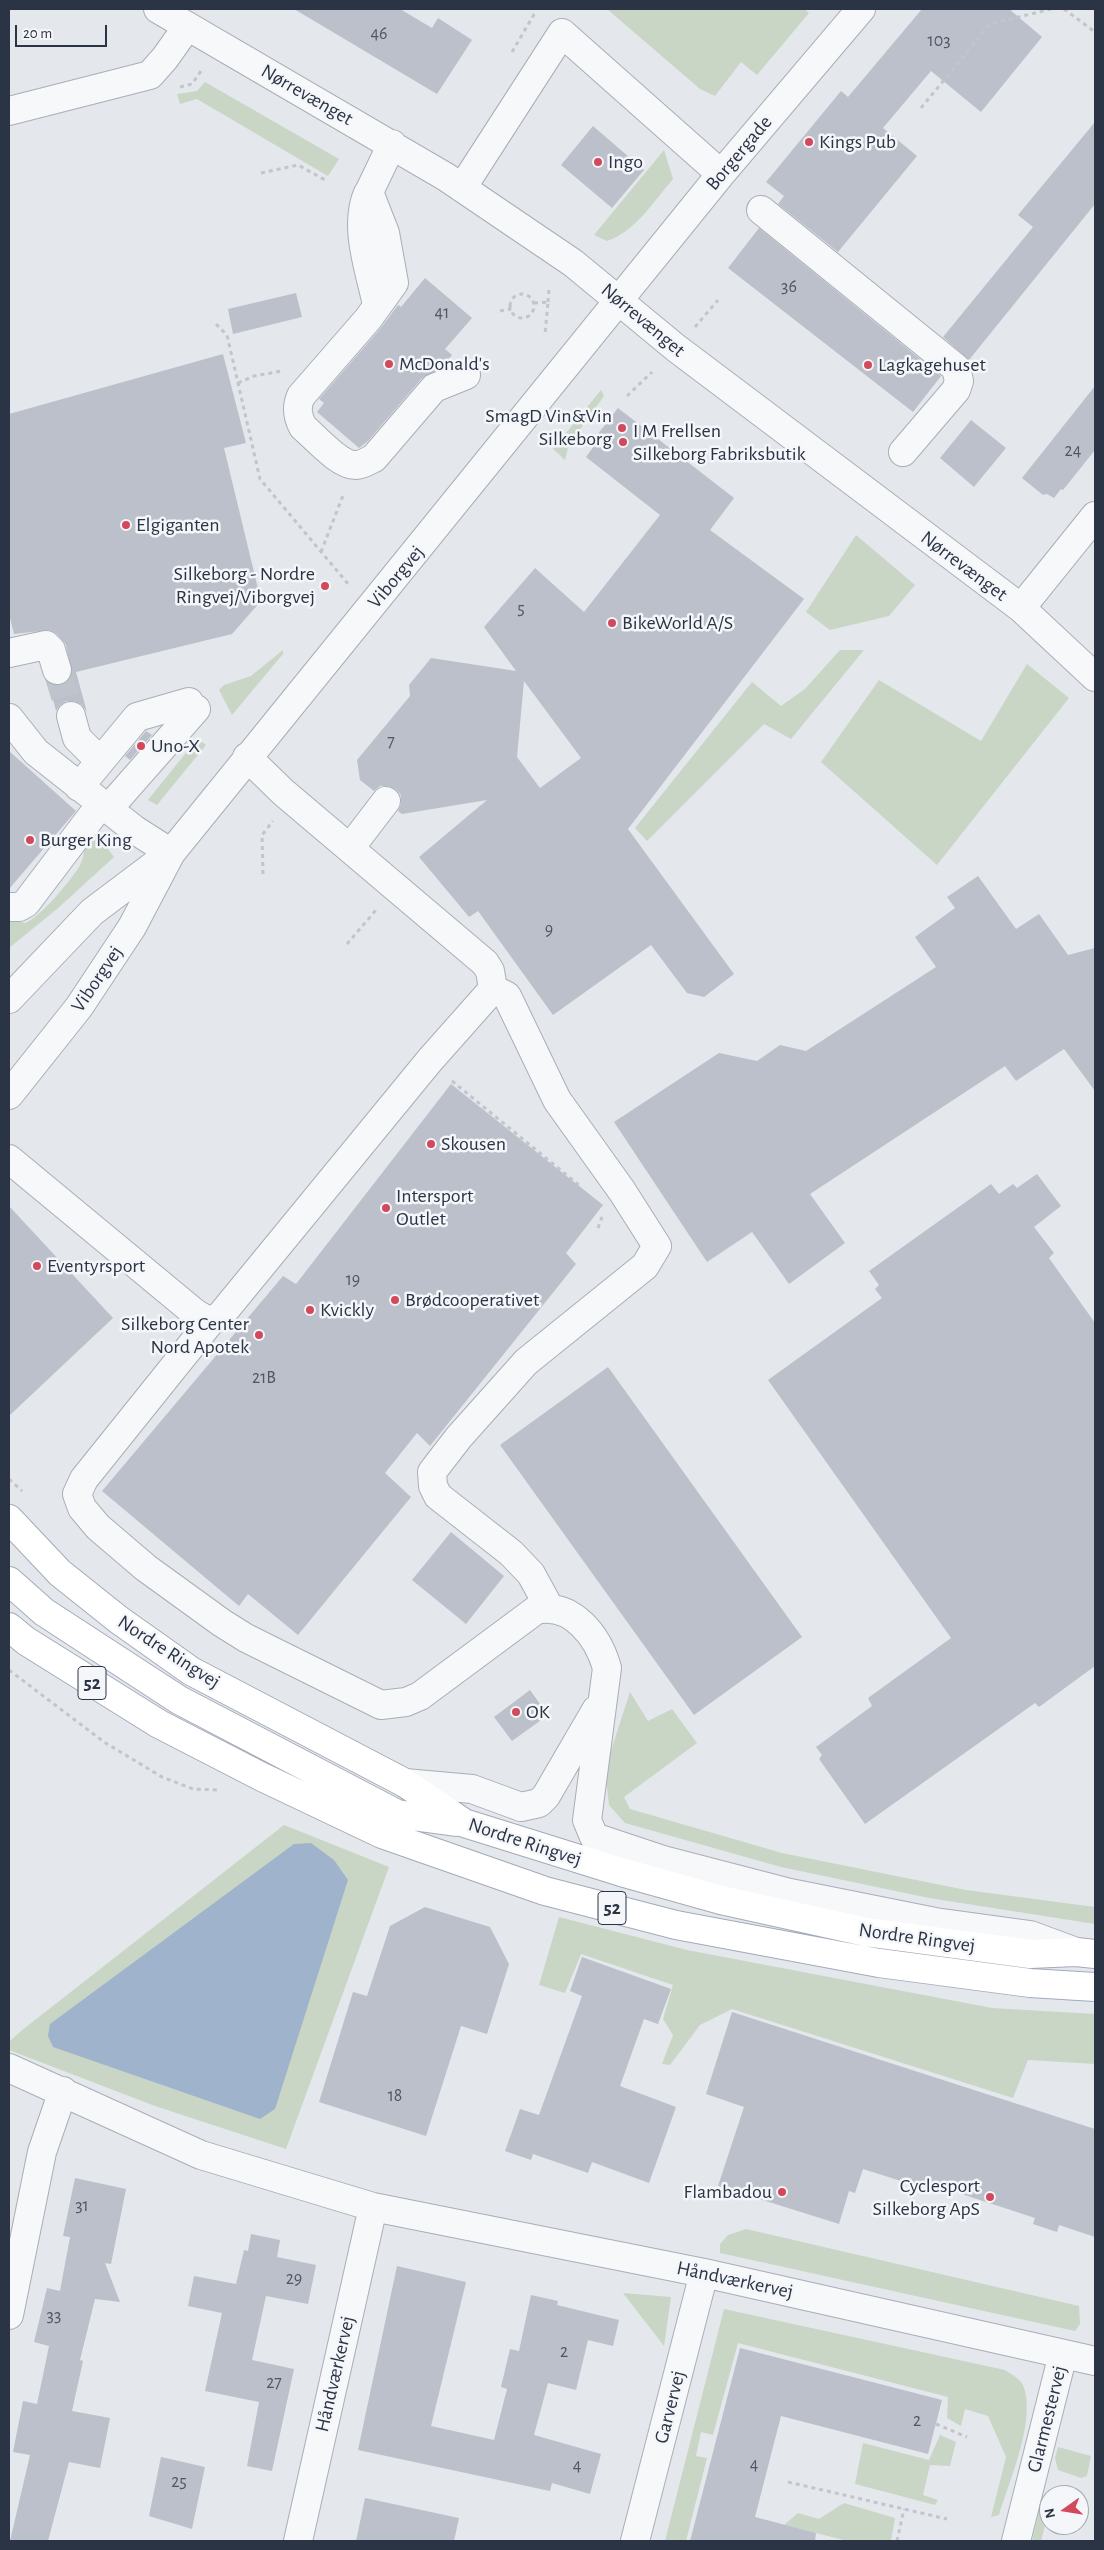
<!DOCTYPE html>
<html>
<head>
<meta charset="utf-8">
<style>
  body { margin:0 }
  #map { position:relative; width:1104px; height:2550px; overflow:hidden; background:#e4e7ec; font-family:"Alegreya Sans",sans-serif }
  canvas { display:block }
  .frame { position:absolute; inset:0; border:10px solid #2b3445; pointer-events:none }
  .north { position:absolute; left:1039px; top:2485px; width:50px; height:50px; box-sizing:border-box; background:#f4f6f9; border:1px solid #a4a8b1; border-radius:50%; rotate:257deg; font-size:14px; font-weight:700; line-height:20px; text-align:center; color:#2b3445 }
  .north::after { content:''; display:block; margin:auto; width:18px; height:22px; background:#d1495b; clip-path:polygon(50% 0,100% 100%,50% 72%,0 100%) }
  .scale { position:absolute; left:15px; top:25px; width:92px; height:22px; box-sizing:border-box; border:2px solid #2b3445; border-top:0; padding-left:6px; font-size:15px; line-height:18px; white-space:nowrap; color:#2b3445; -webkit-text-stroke:4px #f4f6f9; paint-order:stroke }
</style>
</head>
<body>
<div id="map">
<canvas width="1104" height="2550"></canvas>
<div class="frame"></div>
<div class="north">N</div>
<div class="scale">20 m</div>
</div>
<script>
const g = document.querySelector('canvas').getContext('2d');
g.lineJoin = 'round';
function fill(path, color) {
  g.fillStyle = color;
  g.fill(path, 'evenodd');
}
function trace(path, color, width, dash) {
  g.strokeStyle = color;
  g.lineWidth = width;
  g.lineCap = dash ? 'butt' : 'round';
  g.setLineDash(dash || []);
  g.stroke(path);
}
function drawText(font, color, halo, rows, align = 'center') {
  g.font = font + ' "Alegreya Sans",sans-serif';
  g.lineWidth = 5;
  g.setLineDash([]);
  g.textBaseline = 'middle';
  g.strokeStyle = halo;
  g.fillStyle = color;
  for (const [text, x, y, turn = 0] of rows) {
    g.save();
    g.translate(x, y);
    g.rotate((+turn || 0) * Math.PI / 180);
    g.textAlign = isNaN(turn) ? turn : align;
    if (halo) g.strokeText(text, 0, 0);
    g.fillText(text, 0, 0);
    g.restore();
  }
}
fill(new Path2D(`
  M 607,9 L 804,9 L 809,13 L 757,75 L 741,62 L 715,96 L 700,89 Z
  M 205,82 L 339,159 L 328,176 L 197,99 L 180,104 L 177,94 L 197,91 Z
  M 664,150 L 673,179 C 653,202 636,231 607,241 L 594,235 Z
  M 601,390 L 604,396 L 581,428 L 570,439 L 565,460 L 553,449 Z
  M 856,535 L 915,585 L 889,616 L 830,630 L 806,612 Z
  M 283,650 L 283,654 L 232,715 L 219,690 L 224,685 L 251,676 Z
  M 840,650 L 864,650 L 791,739 L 764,724 L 647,841 L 635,828 L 752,682 L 781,706 L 805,689 Z
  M 1027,664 L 1069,698 L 937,865 L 821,762 L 879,680 L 981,741 Z
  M 202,742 L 206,745 L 157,805 L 148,800 L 193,744 Z
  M 93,837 L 105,845 L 114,857 L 57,909 L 9,948 L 9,919 L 25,923 C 40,918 70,881 79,867 C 83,860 84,853 85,845 Z
  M 630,1692 L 648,1721 L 672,1709 L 697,1743 L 624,1797 L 630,1809 L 782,1853 L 966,1890 L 1095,1907 L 1095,1924 L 929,1898 L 781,1867 L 625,1823 L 609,1805 L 605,1769 Z
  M 284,1825 L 389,1867 L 286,2149 L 155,2106 L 9,2050 L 9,2042 L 21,2031 Z
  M 559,1917 L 687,1950 L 992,2008 L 1095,2014 L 1095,2064 L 1028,2060 L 1013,2098 L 732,2009 L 700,2025 L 670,2065 L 662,2064 L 673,2035 L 663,2019 L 673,1985 L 581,1954 L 565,1993 L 539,1985 Z
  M 746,2229 L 1079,2306 L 1080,2324 L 1075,2331 L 720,2253 L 720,2244 L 728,2235 Z
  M 623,2293 L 671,2297 L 664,2346 Z
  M 724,2309 L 1005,2370 C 1011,2374 1020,2379 1023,2385 C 1037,2419 1009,2481 999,2515 L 991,2517 L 1006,2457 L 988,2416 L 965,2409 L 961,2426 L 947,2418 L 948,2397 L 738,2343 L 713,2435 L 701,2432 L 696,2456 L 707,2458 L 686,2541 L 665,2541 Z
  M 940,2435 L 956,2442 L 950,2466 L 930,2465 L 923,2495 L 938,2500 L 935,2505 L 855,2484 L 863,2443 L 929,2460 Z
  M 1058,2447 L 1091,2456 L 1087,2476 L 1081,2478 L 1058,2470 L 1055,2458 Z
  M 1042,2499 L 1049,2500 L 1049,2510 L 1041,2541 L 1032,2541 Z
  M 844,2503 L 895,2518 L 891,2541 L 848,2541 L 784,2525 L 798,2513 L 819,2519 Z`), '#c9d6c5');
fill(new Path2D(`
  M 311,1843 L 334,1860 L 348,1880 L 275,2109 L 260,2119 L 53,2047 L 48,2036 L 50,2024 L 294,1844 Z`), '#9fb4cc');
fill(new Path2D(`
  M 294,9 L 400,9 L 432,28 L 438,18 L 472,40 L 437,94 Z
  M 922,9 L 1009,9 L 1042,37 L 981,112 L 931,71 L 883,128 L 917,156 L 838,252 L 778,204 L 784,196 L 766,182 L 841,91 L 848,97 Z
  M 1095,122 L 1095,204 L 969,360 L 943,337 L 1033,227 L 1018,215 Z
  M 593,126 L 644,170 L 612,208 L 561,165 Z
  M 759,228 L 941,376 L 913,412 L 728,268 Z
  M 425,278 L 472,318 L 445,349 L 452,355 L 441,368 L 422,378 L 368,441 L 359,448 L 317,412 L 324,403 L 319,399 L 380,329 L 398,305 L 401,307 Z
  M 296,293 L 302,317 L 233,334 L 228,309 Z
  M 223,354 L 246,443 L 224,448 L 261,601 L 232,634 L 76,672 L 87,712 L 82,705 L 74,701 L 66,701 L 60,705 L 56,711 L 49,683 L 62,685 L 69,680 L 72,674 L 66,645 L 57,634 L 50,630 L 14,634 L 9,614 L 9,414 Z
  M 1095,386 L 1095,450 L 1063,490 L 1061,489 L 1054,498 L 1047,494 L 1043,495 L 1022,478 Z
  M 618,408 L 734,498 L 710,530 L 804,599 L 628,829 L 734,974 L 704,997 L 687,993 L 651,945 L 553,1015 L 478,911 L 469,917 L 419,857 L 487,800 L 402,814 L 398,811 L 401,804 L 401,795 L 396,789 L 388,786 L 380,786 L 374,791 L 360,780 L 357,760 L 410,696 L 409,685 L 431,658 L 516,671 L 484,627 L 535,568 L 584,612 L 660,515 L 586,457 L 597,442 L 594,439 ZM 524,681 L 581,758 L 540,788 L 517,757 Z
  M 971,420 L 1006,448 L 974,487 L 940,458 Z
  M 146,731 L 152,735 L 130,760 L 125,756 Z
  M 9,751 L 76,811 L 9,889 Z
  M 978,876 L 1016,929 L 1039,914 L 1068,955 L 1095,948 L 1095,1091 L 1064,1049 L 1016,1081 L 1005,1066 L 810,1194 L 845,1243 L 789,1284 L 752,1232 L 707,1262 L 614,1122 L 719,1053 L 757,1061 L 780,1045 L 806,1051 L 936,967 L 915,937 L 955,908 L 947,897 Z
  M 451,1084 L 603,1205 L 566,1253 L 576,1264 L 430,1446 L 417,1433 L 385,1473 L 411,1497 L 298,1635 L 248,1594 L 239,1606 L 102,1491 L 283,1276 L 296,1284 Z
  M 1037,1174 L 1061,1206 L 1034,1227 L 1054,1253 L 1049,1258 L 1095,1323 L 1095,1666 L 1039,1707 L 1035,1703 L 865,1824 L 819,1759 L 822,1755 L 816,1747 L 872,1706 L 868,1698 L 951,1638 L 768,1380 L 882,1298 L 875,1289 L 879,1285 L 869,1271 L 991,1184 L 999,1194 L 1013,1184 L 1017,1188 Z
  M 9,1206 L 113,1318 L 9,1416 Z
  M 608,1367 L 802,1637 L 694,1715 L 500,1445 Z
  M 451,1532 L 504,1576 L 466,1624 L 412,1580 Z
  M 530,1690 L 548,1715 L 512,1741 L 494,1717 Z
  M 425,1907 L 490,1927 L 509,1964 L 487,2034 L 461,2026 L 426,2136 L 319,2102 L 353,1992 L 367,1996 L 390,1926 Z
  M 582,1957 L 671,1989 L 658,2024 L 644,2019 L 620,2086 L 676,2107 L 649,2183 L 592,2162 L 588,2173 L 533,2154 L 531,2160 L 505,2151 L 520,2109 L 539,2115 L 582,1996 L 570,1991 Z
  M 732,2012 L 1095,2129 L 1095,2237 L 1059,2225 L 1057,2232 L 1033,2224 L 1035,2218 L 922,2181 L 920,2187 L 863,2169 L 855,2193 L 849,2191 L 839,2224 L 718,2186 L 744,2107 L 706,2094 Z
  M 75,2178 L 126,2189 L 111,2264 L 105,2263 L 120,2302 L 95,2299 L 80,2360 L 83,2361 L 72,2411 L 110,2418 L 100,2468 L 69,2462 L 48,2541 L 10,2541 L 30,2455 L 13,2452 L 23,2401 L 37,2404 L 49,2346 L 34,2342 L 47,2288 L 60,2291 L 70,2237 L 63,2236 Z
  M 251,2234 L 280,2240 L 277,2257 L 316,2265 L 308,2304 L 266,2296 L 252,2360 L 294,2369 L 272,2471 L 247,2466 L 259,2402 L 205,2391 L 222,2313 L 188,2306 L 194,2276 L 236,2284 L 244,2250 L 248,2251 Z
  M 397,2266 L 466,2282 L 431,2426 L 494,2440 L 507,2389 L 501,2387 L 510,2349 L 519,2351 L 531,2295 L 558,2301 L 557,2305 L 619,2320 L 613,2346 L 588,2340 L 576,2390 L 548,2383 L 534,2435 L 601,2454 L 590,2494 L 552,2483 L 550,2491 L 358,2450 Z
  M 740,2348 L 942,2400 L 928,2454 L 781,2416 L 755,2517 L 816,2533 L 815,2541 L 690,2541 Z
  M 161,2457 L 205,2467 L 192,2529 L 149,2516 Z
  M 365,2498 L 459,2518 L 454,2541 L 356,2541 Z`), '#bbc0ca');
trace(new Path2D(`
  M 57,670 L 71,716`), '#bfc3cb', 28, [28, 14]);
const minor = new Path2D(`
  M 158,9 L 446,177 L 573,263 L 676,348 L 1021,608 L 1095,677
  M 9,111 L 150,75 L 165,58 L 187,27
  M 392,144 L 369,192 L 385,233 L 394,283 L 368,319 L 301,396 C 296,407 297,416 303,427 C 315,437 340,466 356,465 C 362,465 368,461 374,458 L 434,388 L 466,375
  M 462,188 L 562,33 L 721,174
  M 368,193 C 353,226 370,271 377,305
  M 761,210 L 956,368 L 959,381 L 956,390 L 903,452
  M 1021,608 L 1095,516
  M 9,653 L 46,645 L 51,650 L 57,670
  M 71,716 L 77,738 L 100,761
  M 9,718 L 36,752 L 135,830 L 171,853
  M 247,757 L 283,792 L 485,963 L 490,971 L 493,989 L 507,996 L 557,1100 L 622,1191 L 657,1246 L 645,1266 L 526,1362 L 459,1437 L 432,1472 L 433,1486 L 438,1496 L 511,1553 L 531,1574 L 549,1607
  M 79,787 L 137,717 L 189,702
  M 108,809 L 196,709
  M 350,848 L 386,801
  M 9,907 L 19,907 L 26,903 L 101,804
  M 493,989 L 430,1060 L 221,1315 L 210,1322 L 84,1479 L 77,1494 L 82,1508 L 98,1527 L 146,1568 L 222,1623 L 246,1638 L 381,1705 L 406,1702 L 420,1696 L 536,1610 C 572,1602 598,1636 607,1668 L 587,1820 L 594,1837 L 663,1860 L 790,1893 L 935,1922 L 1030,1935 L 1076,1952
  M 9,999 L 92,912 L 165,857
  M 9,1095 L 79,1007 L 132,927 L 171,853 L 721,174 L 861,9
  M 9,1159 L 195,1313 L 210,1322
  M 405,1783 L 472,1789 L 521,1807 L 539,1803 L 546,1796 L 596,1710
  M 9,2068 L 201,2155 L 373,2207 L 704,2273 L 1095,2361
  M 9,2315 L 42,2152 L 63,2091
  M 298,2541 L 373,2207
  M 635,2541 L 704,2273
  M 1016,2541 L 1063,2354`);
const major = new Path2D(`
  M 9,1519 L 60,1573 L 119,1620 L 191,1671 L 405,1783 L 464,1823 L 621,1872 L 721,1900 L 866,1932 L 1030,1954 L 1076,1952 L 1095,1954
  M 9,1581 L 44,1612 L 179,1700 L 397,1814 L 456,1822
  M 9,1627 L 26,1641 L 159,1724 L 262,1777 L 382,1834 L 545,1891 L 676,1925 L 879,1963 L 1030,1983 L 1095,1987`);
trace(minor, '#a9aeb7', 30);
trace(major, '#a3abb8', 30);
trace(new Path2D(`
  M 1064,9 L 1095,32
  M 512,52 L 536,11
  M 180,87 L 192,84 L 203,68
  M 921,108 L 990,24 L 1051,9
  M 261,173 L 298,165 L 327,181
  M510 306a12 12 0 1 1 24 0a12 12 0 1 1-24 0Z
  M 548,302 L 549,290
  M 534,303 L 548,302 L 545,334
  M 500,311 L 511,309
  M 216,324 L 227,335 L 260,479 L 349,585
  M 695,327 L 718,300
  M 238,383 L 254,376 L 282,371
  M 627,396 L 652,372
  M 321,552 L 344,493
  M 263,874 L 262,835 L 273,821
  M 347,944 L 376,910
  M 452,1081 L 580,1186
  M 598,1228 L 602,1217
  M 9,1479 L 22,1491
  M 9,1670 L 104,1742 L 162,1777 L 193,1789 L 220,1790
  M 936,2424 L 967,2437
  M 788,2482 L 947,2519
  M 897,2541 L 904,2509`), '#c2c5cb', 3, [4, 4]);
trace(minor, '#f7f8fa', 28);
trace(major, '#fff', 28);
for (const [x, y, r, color] of [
  [809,142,5,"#d1495b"],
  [598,162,5,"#d1495b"],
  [389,364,5,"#d1495b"],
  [868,365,5,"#d1495b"],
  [622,428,5,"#d1495b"],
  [623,442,5,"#d1495b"],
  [126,525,5,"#d1495b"],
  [325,586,5,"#d1495b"],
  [612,623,5,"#d1495b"],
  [141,746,5,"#d1495b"],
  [30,840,5,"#d1495b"],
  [431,1144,5,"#d1495b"],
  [386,1208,5,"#d1495b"],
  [37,1266,5,"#d1495b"],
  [395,1300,5,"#d1495b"],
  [310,1310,5,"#d1495b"],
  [259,1335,5,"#d1495b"],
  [516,1712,5,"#d1495b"],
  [782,2192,5,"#d1495b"],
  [990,2197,5,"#d1495b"]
]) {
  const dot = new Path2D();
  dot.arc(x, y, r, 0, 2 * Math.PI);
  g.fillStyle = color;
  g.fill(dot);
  trace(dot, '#f4f6f9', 2);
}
drawText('18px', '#4f5766', null, [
  ["46",379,34],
  ["103",939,41],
  ["36",789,287],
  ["41",442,313],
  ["24",1073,451],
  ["5",521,609],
  ["7",391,742],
  ["9",549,930],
  ["19",353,1280],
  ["21B",264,1378],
  ["18",395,2096],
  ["31",82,2206],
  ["29",294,2279],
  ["33",54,2316],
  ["2",564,2352],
  ["27",274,2383],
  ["2",917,2421],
  ["4",754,2465],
  ["4",577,2466],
  ["25",179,2482]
]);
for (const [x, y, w] of [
  [92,1683,28],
  [612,1908,28]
]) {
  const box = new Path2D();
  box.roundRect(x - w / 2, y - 16.5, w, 33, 4);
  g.fillStyle = '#f4f6f9';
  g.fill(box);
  trace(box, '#2b3445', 1);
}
drawText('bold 19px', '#2b3445', null, [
  ["52",92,1683],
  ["52",612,1908]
]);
drawText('20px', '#2b3445', '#f4f6f9', [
  ["Nørrevænget",307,95,30],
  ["Borgergade",739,153,-50],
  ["Nørrevænget",643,320,40],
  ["Nørrevænget",964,566,37],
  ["Viborgvej",396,577,-50],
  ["Viborgvej",97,979,-56],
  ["Nordre Ringvej",169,1652,33],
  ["Nordre Ringvej",525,1842,18],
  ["Nordre Ringvej",917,1938,8],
  ["Håndværkervej",735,2280,12],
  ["Håndværkervej",335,2374,-77],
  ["Garvervej",670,2407,-76],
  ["Glarmestervej",1047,2419,-76]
]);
drawText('20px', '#2b3445', '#f4f6f9', [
  ["Kings Pub",819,142],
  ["Ingo",608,162],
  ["McDonald's",399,364],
  ["Lagkagehuset",878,365],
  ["SmagD Vin&Vin",612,416,"right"],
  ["Silkeborg",612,439,"right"],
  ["I M Frellsen",633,431],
  ["Silkeborg Fabriksbutik",633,454],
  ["Elgiganten",136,525],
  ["Silkeborg - Nordre",315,574,"right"],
  ["Ringvej/Viborgvej",315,597,"right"],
  ["BikeWorld A/S",622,623],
  ["Uno-X",151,746],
  ["Burger King",40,840],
  ["Skousen",441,1144],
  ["Intersport",396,1196],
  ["Outlet",396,1219],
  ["Eventyrsport",47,1266],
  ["Brødcooperativet",405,1300],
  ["Kvickly",320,1310],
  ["Silkeborg Center",249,1324,"right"],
  ["Nord Apotek",249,1347,"right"],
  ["OK",526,1712],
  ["Cyclesport",980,2186,"right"],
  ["Silkeborg ApS",980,2209,"right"],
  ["Flambadou",772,2192,"right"]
], 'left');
</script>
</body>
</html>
